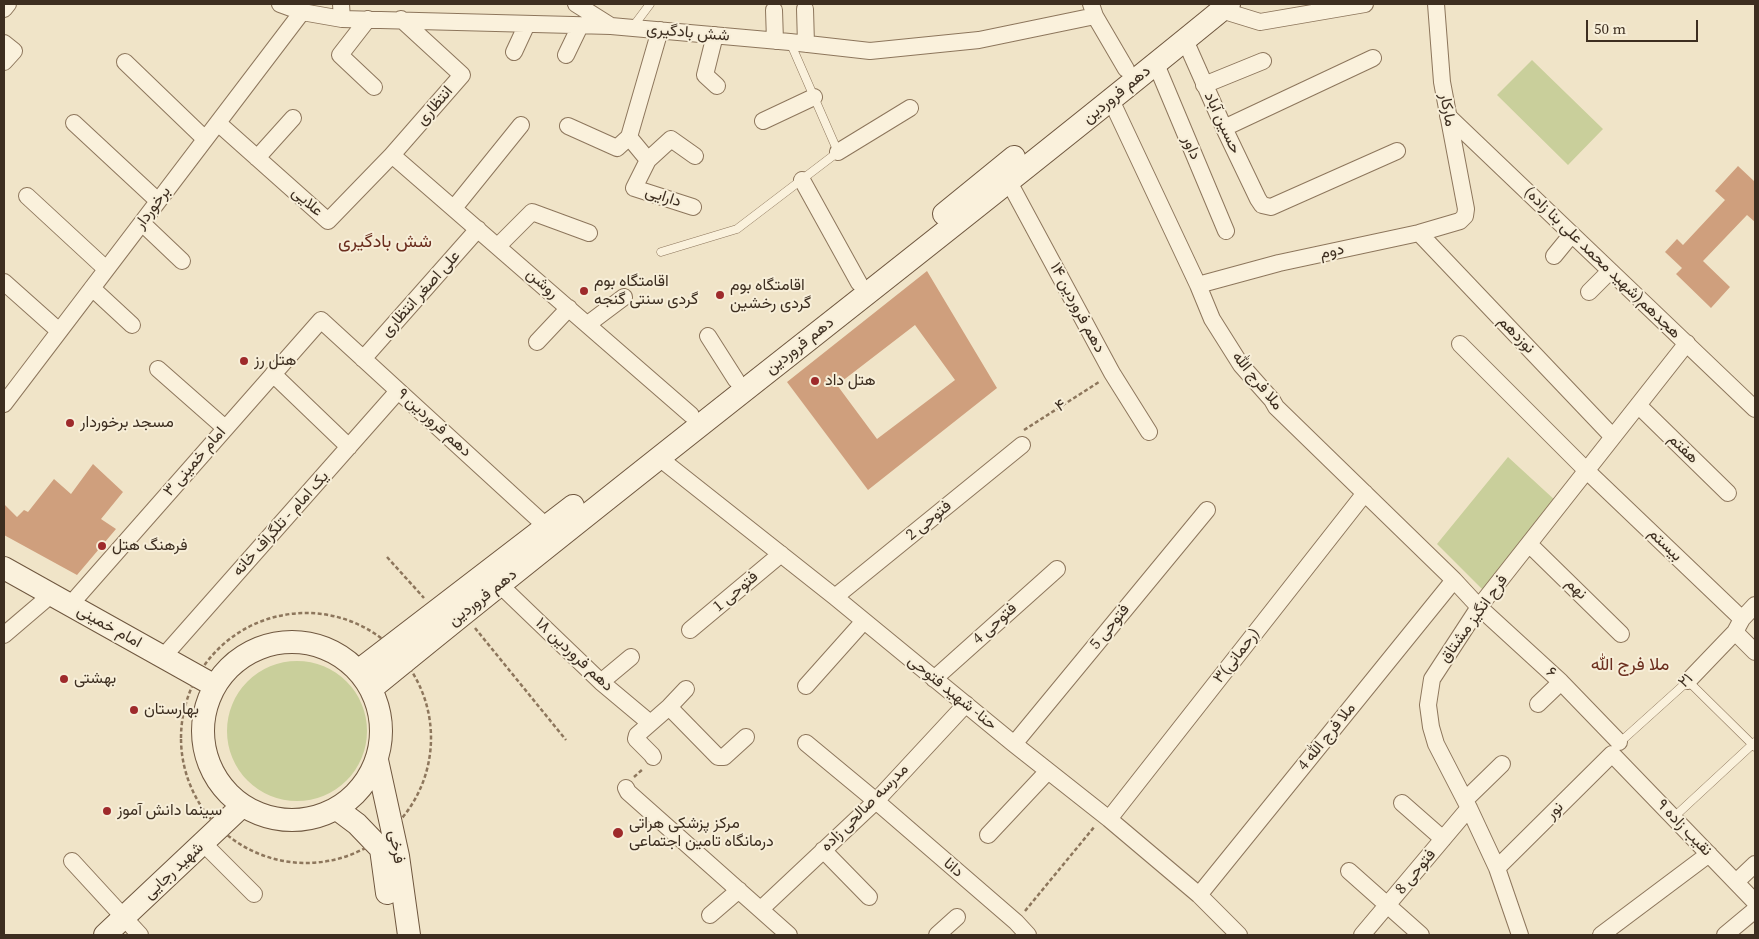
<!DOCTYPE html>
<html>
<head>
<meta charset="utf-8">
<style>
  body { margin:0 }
  #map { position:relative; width:1759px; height:939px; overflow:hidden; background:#f0e4c8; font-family:"Source Serif 4",serif }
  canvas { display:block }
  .frame { position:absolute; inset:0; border:5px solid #3d2e20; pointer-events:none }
  .scale { position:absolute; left:1586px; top:20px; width:112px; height:22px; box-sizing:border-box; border:2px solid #3d2e20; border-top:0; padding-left:6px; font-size:15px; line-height:18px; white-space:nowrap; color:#3d2e20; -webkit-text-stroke:4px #f7eed8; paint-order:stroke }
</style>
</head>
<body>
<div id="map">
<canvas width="1759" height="939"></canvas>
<div class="frame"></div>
<div class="scale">50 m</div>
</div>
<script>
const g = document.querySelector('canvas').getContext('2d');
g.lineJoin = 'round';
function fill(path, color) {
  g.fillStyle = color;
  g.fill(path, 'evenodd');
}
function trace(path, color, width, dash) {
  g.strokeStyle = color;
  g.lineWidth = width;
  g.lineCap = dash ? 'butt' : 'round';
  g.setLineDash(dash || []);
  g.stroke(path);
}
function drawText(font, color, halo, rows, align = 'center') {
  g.font = font + ' "Source Serif 4",Vazirmatn,serif';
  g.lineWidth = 4;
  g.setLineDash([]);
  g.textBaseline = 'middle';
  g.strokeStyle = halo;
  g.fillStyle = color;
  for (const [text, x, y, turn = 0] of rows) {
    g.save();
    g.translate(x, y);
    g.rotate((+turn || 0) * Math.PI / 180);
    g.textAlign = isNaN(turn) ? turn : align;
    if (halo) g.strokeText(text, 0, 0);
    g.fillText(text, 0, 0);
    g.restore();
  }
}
fill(new Path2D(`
  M 1532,60 L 1603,129 L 1568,165 L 1497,95 Z
  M 1508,457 L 1557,502 L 1485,592 L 1437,544 Z
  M227 731a70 70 0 1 1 140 0a70 70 0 1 1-140 0Z`), '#c9cf9b');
fill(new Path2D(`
  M 1738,166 L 1755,182 L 1755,222 L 1747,215 L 1703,261 L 1730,287 L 1711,308 L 1676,274 L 1682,268 L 1665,252 L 1677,239 L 1683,245 L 1725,200 L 1715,191 Z
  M 927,271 L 997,388 L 868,490 L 787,382 ZM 915,325 L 955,380 L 877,439 L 837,385 Z
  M 93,464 L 123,492 L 101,519 L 116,529 L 77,575 L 4,535 L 4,504 L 17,517 L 24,510 L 28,512 L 54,479 L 71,494 Z`), '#cf9f7d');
const lane = new Path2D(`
  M 632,28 L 650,4
  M 661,252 L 737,229 L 838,152 L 790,42
  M 1618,744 L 1688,681 L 1755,747
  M 1674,817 L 1755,742`);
const street = new Path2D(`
  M 280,4 L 302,12 L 342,19 L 611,26 L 790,42 L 870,51 L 979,40 L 1095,16
  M 341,4 L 342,19
  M 576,4 L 611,26
  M 1091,4 L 1095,16 L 1126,69
  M 4,9 L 8,4
  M 805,9 L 806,44
  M 774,10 L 775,41
  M 1221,10 L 1260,22 L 1365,4
  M 368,19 L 340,55 L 374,87
  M 715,35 L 705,75 L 717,86
  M 1185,40 L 1224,128 L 1258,199 L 1262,205 L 1271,207 L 1397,151
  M 4,43 L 14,51 L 4,62
  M 514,52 L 527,24
  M 566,55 L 580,26
  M 125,62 L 205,139
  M 1156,64 L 1226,231
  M 1204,85 L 1263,61
  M 1111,100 L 1198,285 L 1212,319 L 1241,365 L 1272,400 L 1276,407 L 1454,580 L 1479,607 L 1561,682 L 1619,742
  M 1448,116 L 1755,409
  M 763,121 L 814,97
  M 74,123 L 158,201
  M 218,123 L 328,221 L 392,155 L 462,75 L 401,19
  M 568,126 L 617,148 L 629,137 L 660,30
  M 1224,128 L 1373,58
  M 629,137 L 648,160 L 634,188 L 693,207
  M 838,152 L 910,108
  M 392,155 L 691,415
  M 257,158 L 293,118
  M 648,160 L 671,139 L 695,156
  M 802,180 L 859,283
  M 1009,182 L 1112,373 L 1149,432
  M 27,196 L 106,269
  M 454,208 L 521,125
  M 142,223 L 182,261
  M 1419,233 L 1613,437
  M 498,246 L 532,212 L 589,233
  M 1554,256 L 1572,234
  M 4,282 L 59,331
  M 1198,285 L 1279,263 L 1419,233 L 1460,221 L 1465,216 L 1466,209 L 1442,82 L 1436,4
  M 92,288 L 132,325
  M 1589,292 L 1610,271
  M 588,324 L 624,297
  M 708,336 L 736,380
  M 537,342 L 569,308
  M 1460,344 L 1587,471 L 1742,619
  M 363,359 L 478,229
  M 158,369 L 225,428
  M 273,374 L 349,447
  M 4,404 L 302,12
  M 1638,405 L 1728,493
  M 658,457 L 835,597 L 1014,744 L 1109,819 L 1199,895 L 1239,935
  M 1530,545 L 1621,634
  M 500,585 L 601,682 L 650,723
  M 835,597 L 1022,445
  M 70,605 L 321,320 L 547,527
  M 690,630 L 781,554
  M 1735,632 L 1755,652
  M 4,635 L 52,594
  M 163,657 L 398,391
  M 934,679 L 1057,569
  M 1688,681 L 1735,632 L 1742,619 L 1755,605
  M 601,682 L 631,657
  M 806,686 L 864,621
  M 1538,704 L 1561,682
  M 669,707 L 718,757 L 724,757 L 746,737
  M 806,743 L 876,801 L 1016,922 L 1028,935
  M 1014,744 L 1207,510
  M 653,757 L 652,755 L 636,739 L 637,735 L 669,707 L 686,689
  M 626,788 L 628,792 L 789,935
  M 1465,800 L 1502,764
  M 1402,803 L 1443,839
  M 1109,819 L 1365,493
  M 988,835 L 1048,771
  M 203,843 L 254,894
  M 823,850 L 869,897
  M 72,861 L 140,935
  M 1497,868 L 1612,754 L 1755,902
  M 1349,871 L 1421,935
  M 1736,882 L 1755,864
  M 1199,895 L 1454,580
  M 761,909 L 876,801 L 966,704
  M 710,915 L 739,890
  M 937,935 L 957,917
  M 1362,935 L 1469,808
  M 1520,935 L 1497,868 L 1469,808 L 1436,744 L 1431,727 L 1428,705 L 1432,679 L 1479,607 L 1687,343
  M 1601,935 L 1709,854
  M 1725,935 L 1755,910`);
const secondary = new Path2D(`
  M 944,214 L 1014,157
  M 4,568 L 215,686
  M203 731a89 89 0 1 1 178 0a89 89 0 1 1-178 0Z
  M 358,671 L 573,506
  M 371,689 C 654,457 946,236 1229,4
  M 377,760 L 398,856 L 409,935
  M 337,809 L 357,824 L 381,849 L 387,893
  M 105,935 L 242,806`);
trace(lane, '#8d765c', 9);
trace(street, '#8d765c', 18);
trace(secondary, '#6f573f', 24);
trace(new Path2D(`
  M 1024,430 L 1099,382
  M 387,557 L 424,598
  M181 738a125 125 0 1 1 250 0a125 125 0 1 1-250 0Z
  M 475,628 L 566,740
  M 634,777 L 643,769
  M 1025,911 L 1095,826`), '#8d765c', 2.5, [4, 2.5]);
trace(lane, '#faf1dc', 8);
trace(street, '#faf1dc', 16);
trace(secondary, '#faf1dc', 22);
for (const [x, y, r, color] of [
  [584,291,5,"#9e2a2b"],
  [720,295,5,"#9e2a2b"],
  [244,361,5,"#9e2a2b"],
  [815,381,5,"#9e2a2b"],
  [70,423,5,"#9e2a2b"],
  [102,546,5,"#9e2a2b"],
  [64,679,5,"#9e2a2b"],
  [134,710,5,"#9e2a2b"],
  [107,811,5,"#9e2a2b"],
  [618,833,6,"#9e2a2b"]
]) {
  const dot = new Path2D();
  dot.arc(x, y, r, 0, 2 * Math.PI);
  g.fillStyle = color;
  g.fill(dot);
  trace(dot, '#f7eed8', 2);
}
drawText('16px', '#3d2e20', '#f7eed8', [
  ["شش بادگیری",688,33,5],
  ["دهم فروردین",1117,95,-39],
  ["انتظاری",435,106,-49],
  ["مارکار",1447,110,80],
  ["حسین آباد",1222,123,65],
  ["داور",1191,148,67],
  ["دارایی",663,197,18],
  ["علایی",307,202,42],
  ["برخوردار",153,208,-53],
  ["دوم",1332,252,-12],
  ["هجدهم(شهید محمد علی بنا زاده)",1602,263,44],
  ["روشن",542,284,41],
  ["علی اصغر انتظاری",421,294,-48],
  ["دهم فروردین ۱۴",1077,308,62],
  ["نوزدهم",1516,335,46],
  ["دهم فروردین",800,346,-38],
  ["ملا فرج الله",1257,381,51],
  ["۴",1061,406,-32],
  ["دهم فروردین ۹",434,423,42],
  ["هفتم",1683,449,44],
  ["امام خمینی ۳",195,462,-49],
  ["فتوحی 2",929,521,-39],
  ["یک امام - تلگراف خانه",281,524,-48],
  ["بیستم",1665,545,44],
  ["نهم",1576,589,45],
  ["فتوحی 1",736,592,-40],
  ["دهم فروردین",483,598,-38],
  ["فرح انگیز مشتاق",1474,619,-54],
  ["فتوحی 4",995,624,-42],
  ["امام خمینی",109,627,29],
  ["فتوحی 5",1110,627,-51],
  ["دهم فروردین ۱۸",574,655,43],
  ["۳(رحمانی)",1237,656,-52],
  ["۶",1551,673,43],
  ["۲۱",1686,681,-44],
  ["حنا- شهید فتوحی",952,693,39],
  ["4 ملا فرج الله",1327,737,-51],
  ["مدرسه صالحی زاده",865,808,-45],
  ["نور",1555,811,-45],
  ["نقیب زاده ۹",1684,828,46],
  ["فرخی",396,847,80],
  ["دانا",953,868,41],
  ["شهید رجایی",174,871,-43],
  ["فتوحی 8",1416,872,-50]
]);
drawText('16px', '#3d2e20', '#f7eed8', [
  ["اقامتگاه بوم",594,282],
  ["گردی سنتی گنجه",594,300],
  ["اقامتگاه بوم",730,286],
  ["گردی رخشین",730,304],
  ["هتل رز",254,361],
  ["هتل داد",825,381],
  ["مسجد برخوردار",80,423],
  ["فرهنگ هتل",112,546],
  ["بهشتی",74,679],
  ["بهارستان",144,710],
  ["سینما دانش آموز",117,811],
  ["مرکز پزشکی هراتی",629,824],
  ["درمانگاه تامین اجتماعی",629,842]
], 'left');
drawText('18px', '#6b2e1e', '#f7eed8', [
  ["شش بادگیری",385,242],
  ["ملا فرج الله",1630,665]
]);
</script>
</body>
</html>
